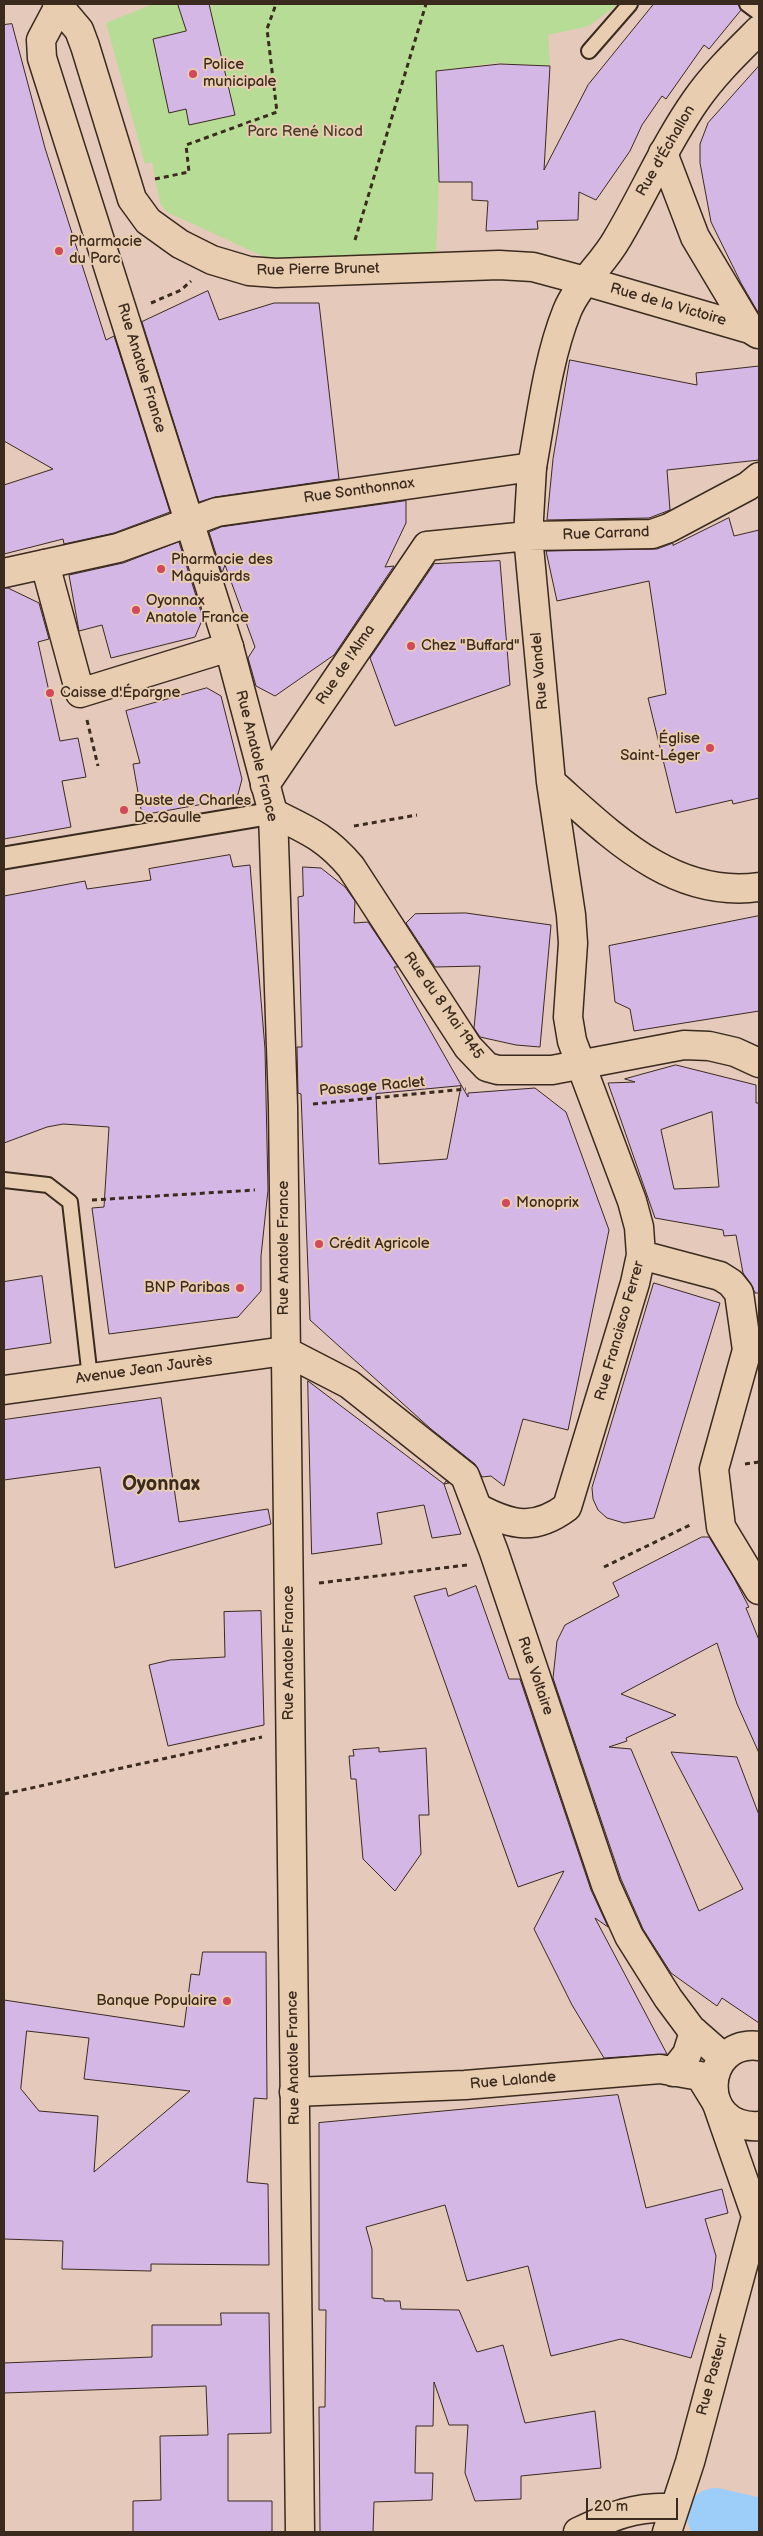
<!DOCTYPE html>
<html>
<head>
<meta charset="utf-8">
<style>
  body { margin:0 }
  #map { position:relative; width:763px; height:2536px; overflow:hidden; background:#e5c9bb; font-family:"Balsamiq Sans",sans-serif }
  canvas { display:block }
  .frame { position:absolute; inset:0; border:5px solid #3b2a1e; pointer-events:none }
  .scale { position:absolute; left:586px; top:2498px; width:92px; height:22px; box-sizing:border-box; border:2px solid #3b2a1e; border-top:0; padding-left:6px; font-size:15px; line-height:18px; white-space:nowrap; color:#3b2a1e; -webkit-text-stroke:4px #e9cdb0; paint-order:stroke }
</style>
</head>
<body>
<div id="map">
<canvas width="763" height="2536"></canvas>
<div class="frame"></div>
<div class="scale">20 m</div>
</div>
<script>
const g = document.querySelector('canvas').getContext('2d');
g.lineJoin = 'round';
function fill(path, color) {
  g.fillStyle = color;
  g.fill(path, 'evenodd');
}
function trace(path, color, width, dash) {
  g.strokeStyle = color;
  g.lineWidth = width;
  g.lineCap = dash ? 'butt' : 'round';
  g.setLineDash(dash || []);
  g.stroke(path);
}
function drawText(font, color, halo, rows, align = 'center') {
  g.font = font + ' "Balsamiq Sans",sans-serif';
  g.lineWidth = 4;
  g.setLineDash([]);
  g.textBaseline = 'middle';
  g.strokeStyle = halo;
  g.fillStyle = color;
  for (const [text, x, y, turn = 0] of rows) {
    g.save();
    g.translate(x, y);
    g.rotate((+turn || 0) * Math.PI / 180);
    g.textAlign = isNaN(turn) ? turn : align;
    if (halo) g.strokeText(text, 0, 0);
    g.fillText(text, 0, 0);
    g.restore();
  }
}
fill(new Path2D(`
  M 153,4 L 178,4 L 181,14 L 218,4 L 618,4 L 589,26 L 548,35 L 550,66 L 497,63 L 436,71 L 439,175 L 436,260 L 269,259 L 167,212 L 160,203 L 152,162 L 145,164 L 106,23 Z`), '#b7dc96');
trace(new Path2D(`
  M 715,2516 L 759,2526`), '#9dcdf9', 56);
const building = new Path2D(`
  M 178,4 L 209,4 L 235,115 L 189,125 L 186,109 L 169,113 L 153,39 L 186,31 Z
  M 654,4 L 738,4 L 741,10 L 709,49 L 704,45 L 666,99 L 662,96 L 642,125 L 630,151 L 596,200 L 579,192 L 578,220 L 537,221 L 538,229 L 486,231 L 488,201 L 472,200 L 472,182 L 439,182 L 436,71 L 500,64 L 550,66 L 544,170 L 588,85 Z
  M 12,24 L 45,148 L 84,271 L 106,340 L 114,336 L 170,512 L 114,533 L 64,544 L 63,539 L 4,554 L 4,485 L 53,469 L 4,441 L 4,25 Z
  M 759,66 L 759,314 L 741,283 L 711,222 L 700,163 L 700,144 L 708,123 Z
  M 208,291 L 219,320 L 274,303 L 319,303 L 339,479 L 215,497 L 199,502 L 142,322 Z
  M 570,360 L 697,385 L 696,373 L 759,366 L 759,460 L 667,470 L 670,510 L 649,518 L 547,520 L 553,459 Z
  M 406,501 L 406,523 L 385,567 L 394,566 L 334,655 L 275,696 L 256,686 L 248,658 L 255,647 L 225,565 L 222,573 L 209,532 L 221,527 Z
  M 729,518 L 734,536 L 759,530 L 759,798 L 733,804 L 732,800 L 676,813 L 648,698 L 666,694 L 649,581 L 557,601 L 546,551 L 657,549 L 673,543 L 673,545 Z
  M 179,542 L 203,618 L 195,637 L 111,658 L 102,625 L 79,631 L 69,575 L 123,563 Z
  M 500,561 L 510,685 L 395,726 L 370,658 L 434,564 Z
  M 4,588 L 8,588 L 39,603 L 49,639 L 38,642 L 60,741 L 78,738 L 86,777 L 62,781 L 71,827 L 4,839 Z
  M 207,688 L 221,696 L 242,779 L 237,798 L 142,815 L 133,764 L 140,763 L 126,711 Z
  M 230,855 L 233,867 L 250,865 L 265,1049 L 268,1190 L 261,1256 L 261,1291 L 238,1317 L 109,1334 L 92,1208 L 104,1207 L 109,1127 L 63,1124 L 47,1127 L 4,1143 L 4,896 L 85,881 L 87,889 L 151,880 L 149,869 Z
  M 303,867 L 321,868 L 345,887 L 355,901 L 354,923 L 368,922 L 398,967 L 394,967 L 468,1097 L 468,1093 L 535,1088 L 566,1112 L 609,1230 L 568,1430 L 523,1419 L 504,1486 L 491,1476 L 482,1477 L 475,1464 L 431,1429 L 310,1320 L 301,1094 L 298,1093 L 297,1047 L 302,1047 L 298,897 L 303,896 ZM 461,1086 L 447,1159 L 379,1164 L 376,1094 Z
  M 466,913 L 551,925 L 540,1047 L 516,1045 L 480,1037 L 474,1028 L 480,966 L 435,967 L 406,923 L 415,914 Z
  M 759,916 L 759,1011 L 634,1031 L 630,1009 L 615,1002 L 609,946 Z
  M 676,1065 L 756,1085 L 756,1103 L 759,1103 L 759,1293 L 755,1293 L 751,1284 L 743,1273 L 736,1235 L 724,1236 L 723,1230 L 655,1218 L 608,1083 L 635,1082 L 625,1079 ZM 712,1112 L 719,1187 L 674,1189 L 661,1130 Z
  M 42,1276 L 51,1343 L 4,1350 L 4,1282 Z
  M 654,1283 L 720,1303 L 654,1518 L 624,1523 L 607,1518 L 598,1510 L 593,1499 L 592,1488 Z
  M 308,1381 L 444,1484 L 446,1481 L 449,1483 L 444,1484 L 461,1534 L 432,1538 L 424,1505 L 377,1513 L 382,1544 L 312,1554 Z
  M 161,1398 L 179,1522 L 268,1509 L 271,1524 L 115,1568 L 100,1467 L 4,1480 L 4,1420 Z
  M 702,1537 L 709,1537 L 734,1578 L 749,1607 L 746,1608 L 759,1640 L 759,1753 L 737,1704 L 717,1643 L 621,1694 L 676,1715 L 626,1738 L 627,1741 L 609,1747 L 631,1749 L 699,1911 L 743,1889 L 671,1752 L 737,1757 L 759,1815 L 759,2023 L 722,1998 L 717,2006 L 671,1973 L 643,1929 L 621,1879 L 553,1678 L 557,1641 L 565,1625 L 619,1596 L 613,1583 Z
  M 476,1586 L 509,1679 L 520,1679 L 591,1890 L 608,1927 L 595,1918 L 667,2054 L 604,2058 L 572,2005 L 534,1929 L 564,1871 L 518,1887 L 414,1596 L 446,1588 L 448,1596 Z
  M 261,1611 L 264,1725 L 168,1746 L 149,1665 L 170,1660 L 225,1657 L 224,1612 Z
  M 379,1748 L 379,1752 L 426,1748 L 429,1815 L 419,1815 L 421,1854 L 395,1891 L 363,1859 L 356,1779 L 351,1779 L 349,1756 L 354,1756 L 353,1750 Z
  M 203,1952 L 266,1952 L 267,2099 L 254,2098 L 247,2182 L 268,2184 L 269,2265 L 151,2264 L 151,2271 L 62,2269 L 63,2241 L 4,2239 L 4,2000 L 184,2027 L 191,1974 L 199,1975 ZM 27,2031 L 89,2038 L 84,2079 L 190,2091 L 94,2172 L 98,2116 L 39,2111 L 21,2089 Z
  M 618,2095 L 646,2208 L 722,2189 L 728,2213 L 705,2219 L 716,2256 L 712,2289 L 691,2358 L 621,2339 L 551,2356 L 528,2266 L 467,2281 L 445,2205 L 366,2227 L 372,2249 L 372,2298 L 384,2299 L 384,2301 L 400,2301 L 401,2309 L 459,2310 L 477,2352 L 503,2345 L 525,2423 L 595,2411 L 601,2468 L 521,2476 L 521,2499 L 475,2501 L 465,2473 L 468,2425 L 449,2425 L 434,2382 L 433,2426 L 416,2426 L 415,2473 L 433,2473 L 432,2500 L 374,2502 L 373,2532 L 320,2532 L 319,2407 L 325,2407 L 326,2310 L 319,2310 L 319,2123 Z
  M 221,2313 L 269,2313 L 271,2433 L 228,2434 L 228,2501 L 272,2501 L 272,2532 L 133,2532 L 133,2501 L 161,2500 L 160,2436 L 208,2435 L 206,2386 L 4,2393 L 4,2363 L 152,2357 L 152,2325 L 221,2325 Z`);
fill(building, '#d4b7e5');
trace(building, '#3b2a1e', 1);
const service = new Path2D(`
  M 747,4 L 759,13
  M 589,51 L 630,4
  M 4,1180 L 48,1185 L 70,1202 L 90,1378`);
const pedestrian = new Path2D(`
  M 4,858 L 273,813`);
const minor = new Path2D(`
  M 663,153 L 695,237 L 750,329
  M 585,281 L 750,329 L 758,334
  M 45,564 L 80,693 L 229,647
  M 551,782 C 610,834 672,899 759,887
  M 265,785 L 427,546 L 528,536 L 652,534 L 669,528 L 748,486 L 759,477
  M 273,813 C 307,830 326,837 351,867 L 468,1047 L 487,1067 L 498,1070 L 552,1070 L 684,1045 L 709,1046 L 735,1052 L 759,1063
  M 641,1255 L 720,1276 L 731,1283 L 739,1293 L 747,1350 L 714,1469 L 721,1527 L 759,1590
  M 478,1508 C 512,1526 535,1531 567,1507 L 635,1283 L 641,1255 L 639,1227 L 632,1201 L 572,1041 L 568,1017 L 573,943 L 571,915 L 551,782 L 528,536 L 532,467
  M 673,2072 L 687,2054 L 694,2032
  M 294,2092 L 465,2085 L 660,2069 L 700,2076 L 716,2102`);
const tertiary = new Path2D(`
  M 4,1390 L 285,1351`);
const secondary = new Path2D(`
  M 57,4 L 79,30 L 85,46 L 132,199 L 148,221 L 180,244 L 212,260 L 249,271 L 276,273 L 499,265 L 533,267 L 585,281
  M 59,6 L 41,40 L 42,58 L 229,647 L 273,813 L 283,1106 L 300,2532
  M 4,573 L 118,548 L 217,512 L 532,467 C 541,417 548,358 567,311 C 578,284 603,264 617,239 C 644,194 665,144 696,100 C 714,74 737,52 759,30
  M 285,1351 L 349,1384 L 465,1476 L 494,1552 L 606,1885 L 629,1936 L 668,1998 L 691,2029 L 724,2058
  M 759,2046 C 701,2039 696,2130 759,2126
  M 717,2104 L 756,2216
  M 578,2532 C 612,2516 635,2506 674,2508
  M 667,2532 L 690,2462 L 759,2206`);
trace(service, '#3b2a1e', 18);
trace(pedestrian, '#3b2a1e', 25);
trace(minor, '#3b2a1e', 31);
trace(tertiary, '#3b2a1e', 31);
trace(secondary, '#3b2a1e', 31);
trace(new Path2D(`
  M 155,179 L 189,172 L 186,145 L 277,112 L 267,29 L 276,4
  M 355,240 L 426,4
  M 151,303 L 181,290 L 191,281
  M 87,720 L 98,766
  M 354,826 L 417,815
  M 313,1104 L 466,1089
  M 92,1200 L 255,1190
  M 745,1464 L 759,1462
  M 604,1567 L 692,1524
  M 319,1583 L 467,1565
  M 4,1794 L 262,1737`), '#3b2a1e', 3, [5, 4]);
trace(service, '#e9cdb0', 14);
trace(pedestrian, '#e9cdb0', 21);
trace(minor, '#e9cdb0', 28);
trace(tertiary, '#e9cdb0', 28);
trace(secondary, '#e9cdb0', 28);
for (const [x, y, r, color] of [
  [193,74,5,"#d1495b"],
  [59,251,5,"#d1495b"],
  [161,569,5,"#d1495b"],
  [136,610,5,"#d1495b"],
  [411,646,5,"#d1495b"],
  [50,693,5,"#d1495b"],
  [710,748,5,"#d1495b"],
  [124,810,5,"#d1495b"],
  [506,1203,5,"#d1495b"],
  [319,1244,5,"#d1495b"],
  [240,1288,5,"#d1495b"],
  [227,2001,5,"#d1495b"]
]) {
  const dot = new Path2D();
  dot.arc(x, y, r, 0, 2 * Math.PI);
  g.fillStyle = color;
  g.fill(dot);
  trace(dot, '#e9cdb0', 2);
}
drawText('15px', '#3b2a1e', '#e9cdb0', [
  ["Police",203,65],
  ["municipale",203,82],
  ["Pharmacie",69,242],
  ["du Parc",69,259],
  ["Pharmacie des",171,560],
  ["Maquisards",171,577],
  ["Oyonnax",146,601],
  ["Anatole France",146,618],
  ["Chez \"Buffard\"",421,646],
  ["Caisse d'Épargne",60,693],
  ["Église",700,739,"right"],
  ["Saint-Léger",700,756,"right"],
  ["Buste de Charles",134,801],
  ["De Gaulle",134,818],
  ["Monoprix",516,1203],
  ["Crédit Agricole",329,1244],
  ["BNP Paribas",230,1288,"right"],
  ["Banque Populaire",217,2001,"right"]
], 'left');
drawText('15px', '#473c2a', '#e9cdb0', [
  ["Parc René Nicod",305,132]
]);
drawText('15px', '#3b2a1e', '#e9cdb0', [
  ["Rue d'Échallon",666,151,-60],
  ["Rue Pierre Brunet",318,270,-1],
  ["Rue de la Victoire",668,305,16],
  ["Rue Anatole France",141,368,73],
  ["Rue Sonthonnax",359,491,-8],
  ["Rue Carrand",606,534,-2],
  ["Rue de l'Alma",346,665,-56],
  ["Rue Vandel",540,671,-95],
  ["Rue Anatole France",256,756,76],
  ["Rue du 8 Mai 1945",443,1006,55],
  ["Passage Raclet",372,1087,-5],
  ["Rue Anatole France",284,1248,-90],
  ["Rue Francisco Ferrer",620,1331,-74],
  ["Avenue Jean Jaurès",144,1370,-8],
  ["Rue Anatole France",289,1653,-90],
  ["Rue Voltaire",535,1676,71],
  ["Rue Anatole France",294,2058,-91],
  ["Rue Lalande",513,2081,-5],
  ["Rue Pasteur",713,2375,-75]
]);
drawText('bold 20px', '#3b2a1e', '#e9cdb0', [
  ["Oyonnax",161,1485]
]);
</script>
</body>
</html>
